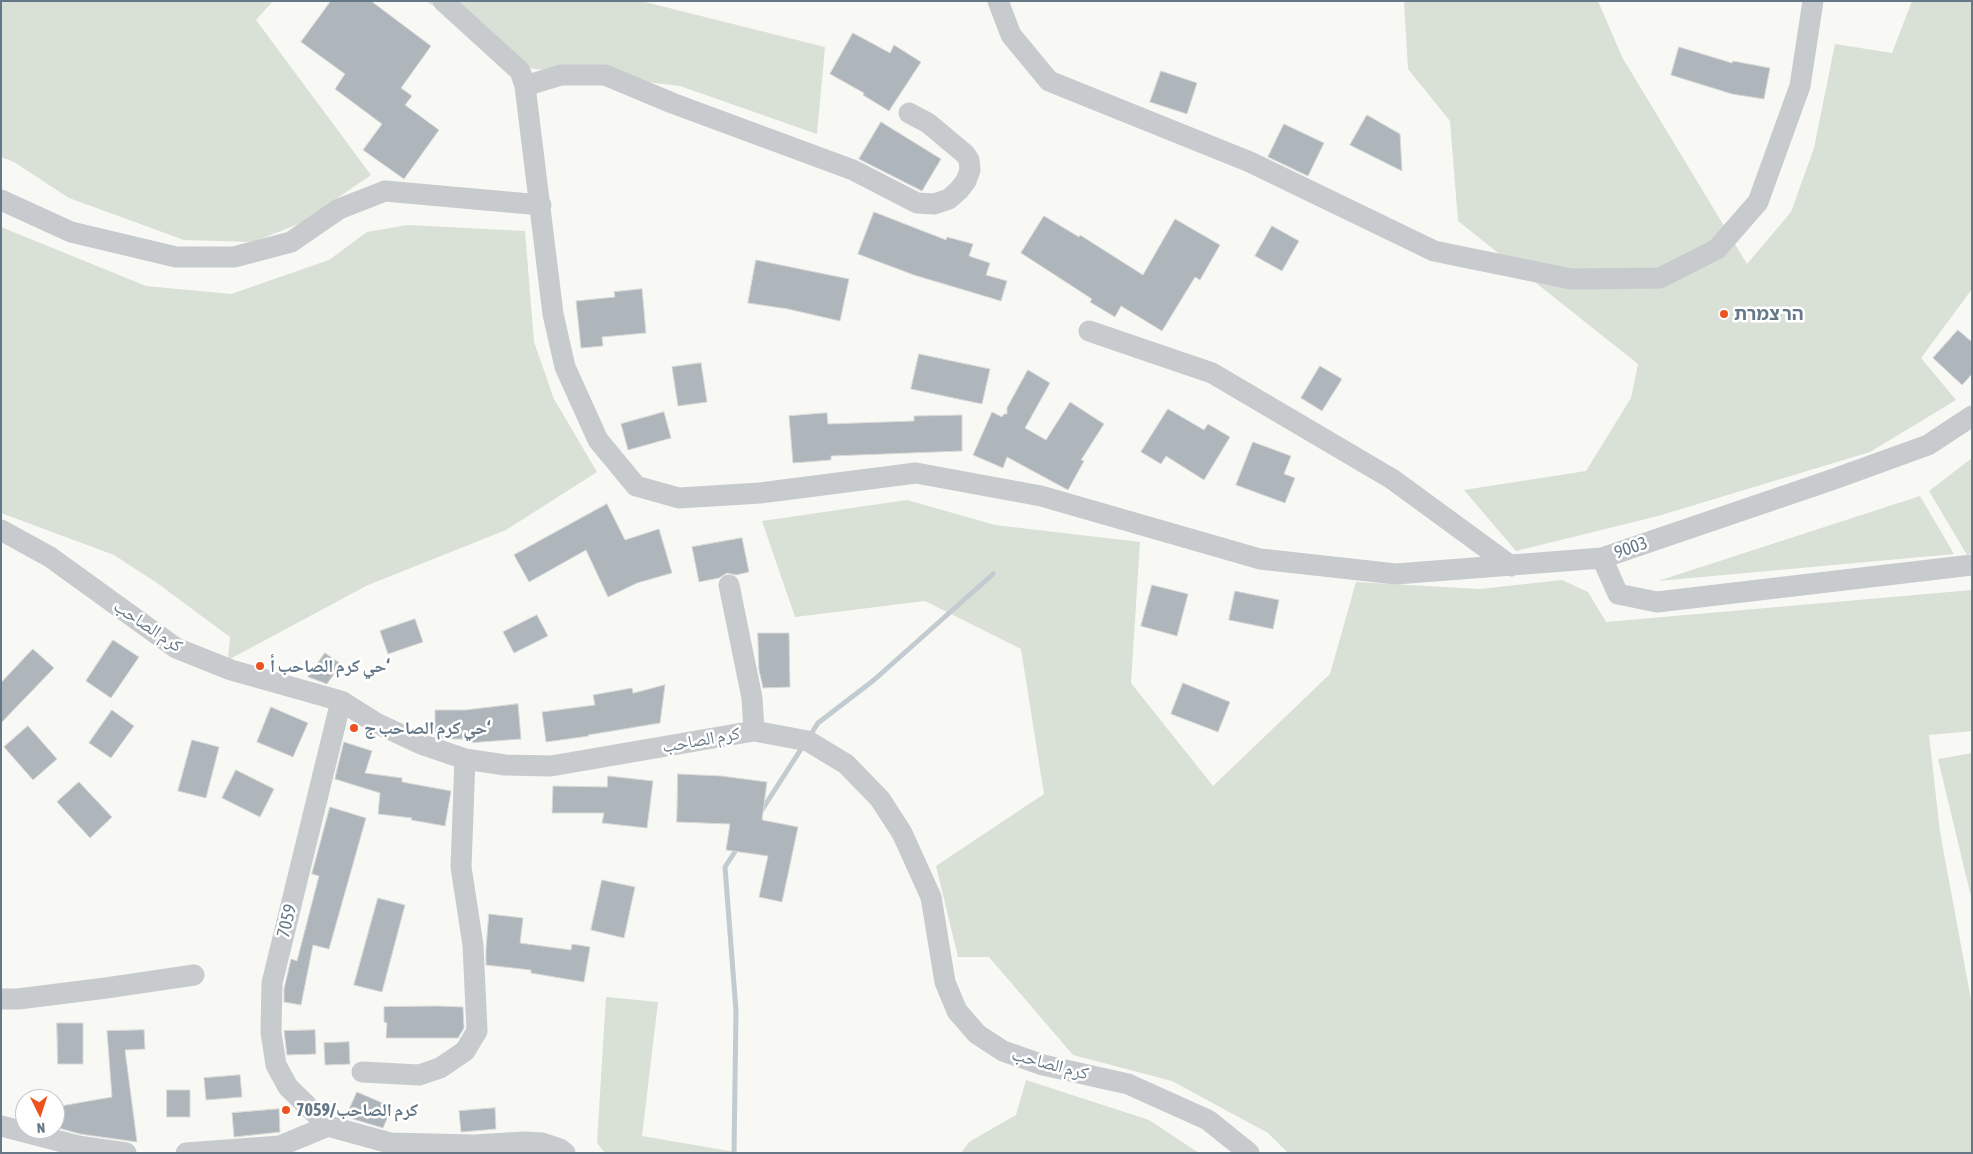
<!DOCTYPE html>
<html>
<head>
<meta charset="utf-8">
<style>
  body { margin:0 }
  #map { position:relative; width:1973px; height:1154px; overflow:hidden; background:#f8f8f5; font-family:"Asap Condensed",sans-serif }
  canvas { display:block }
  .frame { position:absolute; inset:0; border:2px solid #657887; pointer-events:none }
  .north { position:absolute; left:15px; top:1089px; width:50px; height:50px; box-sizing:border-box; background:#fff; border:1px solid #c1c9cf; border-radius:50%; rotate:176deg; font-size:14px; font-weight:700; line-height:20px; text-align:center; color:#657887 }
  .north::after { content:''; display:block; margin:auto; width:18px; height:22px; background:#ed521f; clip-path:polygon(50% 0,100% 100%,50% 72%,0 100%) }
</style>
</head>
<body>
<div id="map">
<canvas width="1973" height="1154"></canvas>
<div class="frame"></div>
<div class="north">N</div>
</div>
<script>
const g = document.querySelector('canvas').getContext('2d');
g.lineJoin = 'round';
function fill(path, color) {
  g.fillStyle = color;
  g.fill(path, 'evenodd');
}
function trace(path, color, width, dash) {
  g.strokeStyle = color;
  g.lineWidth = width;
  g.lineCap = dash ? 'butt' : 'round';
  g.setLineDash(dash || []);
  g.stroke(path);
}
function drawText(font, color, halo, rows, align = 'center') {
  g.font = font + ' "Asap Condensed","Noto Naskh Arabic","Noto Sans Hebrew",sans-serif';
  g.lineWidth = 5;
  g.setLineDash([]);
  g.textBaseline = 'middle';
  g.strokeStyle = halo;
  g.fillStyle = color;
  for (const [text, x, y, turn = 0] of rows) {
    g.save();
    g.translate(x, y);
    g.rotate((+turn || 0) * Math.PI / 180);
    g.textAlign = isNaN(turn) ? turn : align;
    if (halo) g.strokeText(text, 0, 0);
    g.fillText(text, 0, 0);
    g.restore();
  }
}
fill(new Path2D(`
  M 1,1 L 273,1 L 256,20 L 371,175 L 301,223 L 253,242 L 184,240 L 69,198 L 14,162 L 1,157 Z
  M 426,1 L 641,1 L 825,47 L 817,134 L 680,86 L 527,68 Z
  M 1404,1 L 1598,1 L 1622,57 L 1747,264 L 1791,212 L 1814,148 L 1835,44 L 1892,53 L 1912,1 L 1972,1 L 1972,289 L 1921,358 L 1956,400 L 1870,452 L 1658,516 L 1516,551 L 1464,490 L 1586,471 L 1631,398 L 1638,364 L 1458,221 L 1450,121 L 1408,69 Z
  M 408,225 L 525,231 L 534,342 L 554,399 L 597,472 L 506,530 L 368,585 L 228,660 L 230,637 L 157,583 L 114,555 L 1,513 L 1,227 L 146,286 L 231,294 L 329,260 L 367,232 Z
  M 1972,458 L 1972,553 L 1967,555 L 1929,491 Z
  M 1920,496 L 1954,554 L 1658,581 Z
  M 907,500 L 995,525 L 1140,542 L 1131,683 L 1213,786 L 1330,674 L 1356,582 L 1480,589 L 1562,580 L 1588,592 L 1606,622 L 1972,590 L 1972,731 L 1929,735 L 1940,832 L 1972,1005 L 1972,1153 L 1288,1153 L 1268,1133 L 1172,1081 L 1073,1055 L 989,957 L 958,957 L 936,866 L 1044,794 L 1021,649 L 925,601 L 795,617 L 762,521 Z
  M 1972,753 L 1972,901 L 1938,759 Z
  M 606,997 L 658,1002 L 642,1136 L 741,1153 L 605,1153 L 597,1143 Z
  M 1026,1080 L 1149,1120 L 1199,1153 L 961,1153 L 969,1142 L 1016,1115 Z`), '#d9e0d5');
trace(new Path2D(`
  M 809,737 L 818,723 L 874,680 L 993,574
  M 760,813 L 803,746
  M 734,1153 L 736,1011 L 725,867 L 738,847`), '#c1cbd0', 5);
const building = new Path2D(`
  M 331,1 L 371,1 L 431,46 L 401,88 L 412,96 L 405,105 L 439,130 L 404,179 L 363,150 L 382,124 L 335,89 L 345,74 L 301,42 Z
  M 853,33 L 890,53 L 894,45 L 921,62 L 889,111 L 863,95 L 864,93 L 830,74 Z
  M 1679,47 L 1732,63 L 1733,61 L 1770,68 L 1764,99 L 1732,94 L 1671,75 Z
  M 1161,71 L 1197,83 L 1187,114 L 1150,102 Z
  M 1367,115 L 1400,134 L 1402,171 L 1350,145 Z
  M 881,122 L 941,159 L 922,191 L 859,159 Z
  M 1284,124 L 1324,143 L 1308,176 L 1268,157 Z
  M 874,212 L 946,240 L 947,237 L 973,244 L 969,256 L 990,263 L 986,275 L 1007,281 L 1001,301 L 914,275 L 858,254 Z
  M 1044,216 L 1079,237 L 1080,235 L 1143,275 L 1175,219 L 1220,245 L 1200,280 L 1195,277 L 1162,331 L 1121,306 L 1115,317 L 1090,302 L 1092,299 L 1021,253 Z
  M 1272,226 L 1299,241 L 1282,271 L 1255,256 Z
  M 756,260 L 849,279 L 840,321 L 788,309 L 748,303 Z
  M 642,289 L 646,333 L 602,337 L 603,346 L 581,348 L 576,301 L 615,297 L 614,292 Z
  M 1958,330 L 1972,342 L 1972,374 L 1962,385 L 1933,358 Z
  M 919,354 L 990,369 L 982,404 L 911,389 Z
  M 701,363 L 707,402 L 678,406 L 672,367 Z
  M 1320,366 L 1342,379 L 1322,411 L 1301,398 Z
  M 1028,370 L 1050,383 L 1025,428 L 1046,440 L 1070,402 L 1104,424 L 1081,460 L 1084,461 L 1068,490 L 1007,457 L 1003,468 L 973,455 L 992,412 L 1002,417 L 1004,414 L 1007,414 L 1007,408 Z
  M 1168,409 L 1204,430 L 1208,424 L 1230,437 L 1204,480 L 1166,456 L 1161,464 L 1141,452 Z
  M 664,412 L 671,438 L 628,450 L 621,424 Z
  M 827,413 L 828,424 L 914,421 L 914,416 L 962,415 L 962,451 L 831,456 L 831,460 L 793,463 L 789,416 Z
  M 1253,442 L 1291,456 L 1284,474 L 1295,478 L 1285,503 L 1236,485 Z
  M 607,504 L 625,540 L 659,529 L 672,573 L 637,583 L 608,597 L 586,550 L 529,582 L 514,555 Z
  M 742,538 L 749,572 L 736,575 L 727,573 L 719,578 L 699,582 L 692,547 Z
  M 1152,585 L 1188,594 L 1177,636 L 1141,626 Z
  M 1235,591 L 1279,600 L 1273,629 L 1229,620 Z
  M 537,615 L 548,636 L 514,653 L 503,632 Z
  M 415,619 L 423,642 L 388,654 L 380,631 Z
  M 758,633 L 789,633 L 790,687 L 763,688 L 759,670 Z
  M 113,640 L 139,657 L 111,698 L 86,681 Z
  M 33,649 L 54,668 L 1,723 L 1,683 Z
  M 325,653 L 341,664 L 327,684 L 308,677 Z
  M 1183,683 L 1230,702 L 1218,732 L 1171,714 Z
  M 665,685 L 660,723 L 588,735 L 589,736 L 546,742 L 542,712 L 595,705 L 593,695 L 632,688 L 633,693 Z
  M 518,704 L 521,739 L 468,743 L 468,739 L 445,739 L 435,736 L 435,710 L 465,710 Z
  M 271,707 L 308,723 L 293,757 L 257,742 Z
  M 112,710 L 134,726 L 111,758 L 89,743 Z
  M 28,726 L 57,759 L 33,780 L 4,747 Z
  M 192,740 L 219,747 L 206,798 L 178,791 Z
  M 344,742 L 372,751 L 365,773 L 402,778 L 402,782 L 451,791 L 445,826 L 411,820 L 412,818 L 378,814 L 380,793 L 335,779 Z
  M 236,770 L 274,789 L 260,817 L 222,798 Z
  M 678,774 L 721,776 L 767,782 L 762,820 L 798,827 L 782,902 L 759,897 L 768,856 L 726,850 L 730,824 L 677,822 Z
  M 608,776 L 653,781 L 647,828 L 602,823 L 604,813 L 552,813 L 553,786 L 607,787 Z
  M 79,782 L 112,817 L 90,838 L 57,802 Z
  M 330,807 L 366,818 L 329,949 L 313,945 L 301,1005 L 284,1002 L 284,989 L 291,959 L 297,961 L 319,876 L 312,874 Z
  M 602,880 L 635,887 L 624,938 L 591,930 Z
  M 378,898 L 405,905 L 382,992 L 354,985 Z
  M 489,914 L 523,918 L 520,943 L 571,950 L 572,944 L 590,947 L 584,982 L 531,973 L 531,970 L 486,965 L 486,949 Z
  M 436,1006 L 463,1007 L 464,1028 L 458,1038 L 386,1038 L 387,1023 L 384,1022 L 384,1007 Z
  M 57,1023 L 83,1023 L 83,1064 L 58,1064 Z
  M 144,1030 L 145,1049 L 125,1050 L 137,1142 L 80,1134 L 55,1127 L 55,1107 L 112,1097 L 107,1031 Z
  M 315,1030 L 316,1054 L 287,1055 L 284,1031 Z
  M 349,1042 L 350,1064 L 325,1065 L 324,1043 Z
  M 240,1075 L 242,1097 L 206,1100 L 204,1078 Z
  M 167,1090 L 190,1090 L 190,1117 L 167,1117 Z
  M 357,1092 L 392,1107 L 383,1128 L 346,1117 Z
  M 495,1108 L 496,1129 L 461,1132 L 459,1111 Z
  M 279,1109 L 280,1132 L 234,1137 L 232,1113 Z`);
fill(building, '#aeb6bc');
trace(building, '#d9d9d7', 1);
trace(new Path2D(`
  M 443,1 L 520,71 L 525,86 L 553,314 L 565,367 L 598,440 L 636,486 L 679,498 L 760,493 L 916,473 L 1041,496 L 1260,559 L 1396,574 L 1602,558 L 1834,479 L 1928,445 L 1972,416
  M 998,1 L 1011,35 L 1049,81 L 1250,162 L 1434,251 L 1571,279 L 1660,278 L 1717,249 L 1758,202 L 1800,86 L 1813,1
  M 525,86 L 561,75 L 605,75 L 672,103 L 853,170 L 917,203 L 934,204 L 949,199 L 959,190 L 966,181 L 970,170 L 969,160 L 965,154 L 928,123 L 909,113
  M 1,200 L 71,232 L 176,257 L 234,257 L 291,242 L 339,209 L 385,191 L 541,205
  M 1089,331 L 1212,373 L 1392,479 L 1511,566
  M 1,530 L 50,557 L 176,648 L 231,670 L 341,701 L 376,723 L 421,744 L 465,759 L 505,765 L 551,766 L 754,731 L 808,741 L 846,764 L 880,799 L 902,833 L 931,897 L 945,982 L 957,1011 L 977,1034 L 1003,1051 L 1043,1065 L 1128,1084 L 1208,1120 L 1249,1153
  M 1602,558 L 1618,594 L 1657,602 L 1972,565
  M 729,585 L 752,698 L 754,731
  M 341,701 L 272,983 L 271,1032 L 276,1065 L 288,1087 L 328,1126 L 390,1143 L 474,1145 L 524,1142 L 542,1143 L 560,1149 L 565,1153
  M 1,999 L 18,999 L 106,988 L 194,975
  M 362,1072 L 419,1075 L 440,1068 L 465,1051 L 477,1031 L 473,945 L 461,867 L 465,759
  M 1,1126 L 78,1146 L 126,1153
  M 186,1153 L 280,1146 L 328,1126`), '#c7cbce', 21);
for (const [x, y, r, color] of [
  [1724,314,5,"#ed521f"],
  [260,666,5,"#ed521f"],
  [354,728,5,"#ed521f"],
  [286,1110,5,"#ed521f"]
]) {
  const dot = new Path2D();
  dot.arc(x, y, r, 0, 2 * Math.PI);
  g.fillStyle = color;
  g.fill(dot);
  trace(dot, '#fff', 2);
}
drawText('bold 18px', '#657887', '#fff', [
  ["הר צמרת",1734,314],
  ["حي كرم الصاحب أ‘",270,666],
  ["حي كرم الصاحب ج‘",364,728],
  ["كرم الصاحب/7059",296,1110]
], 'left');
drawText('18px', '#657887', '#fff', [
  ["9003",1631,548,-19],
  ["كرم الصاحب",148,626,34],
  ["كرم الصاحب",701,740,-10],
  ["7059",287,921,-76],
  ["كرم الصاحب",1050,1064,15]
]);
</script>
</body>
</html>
